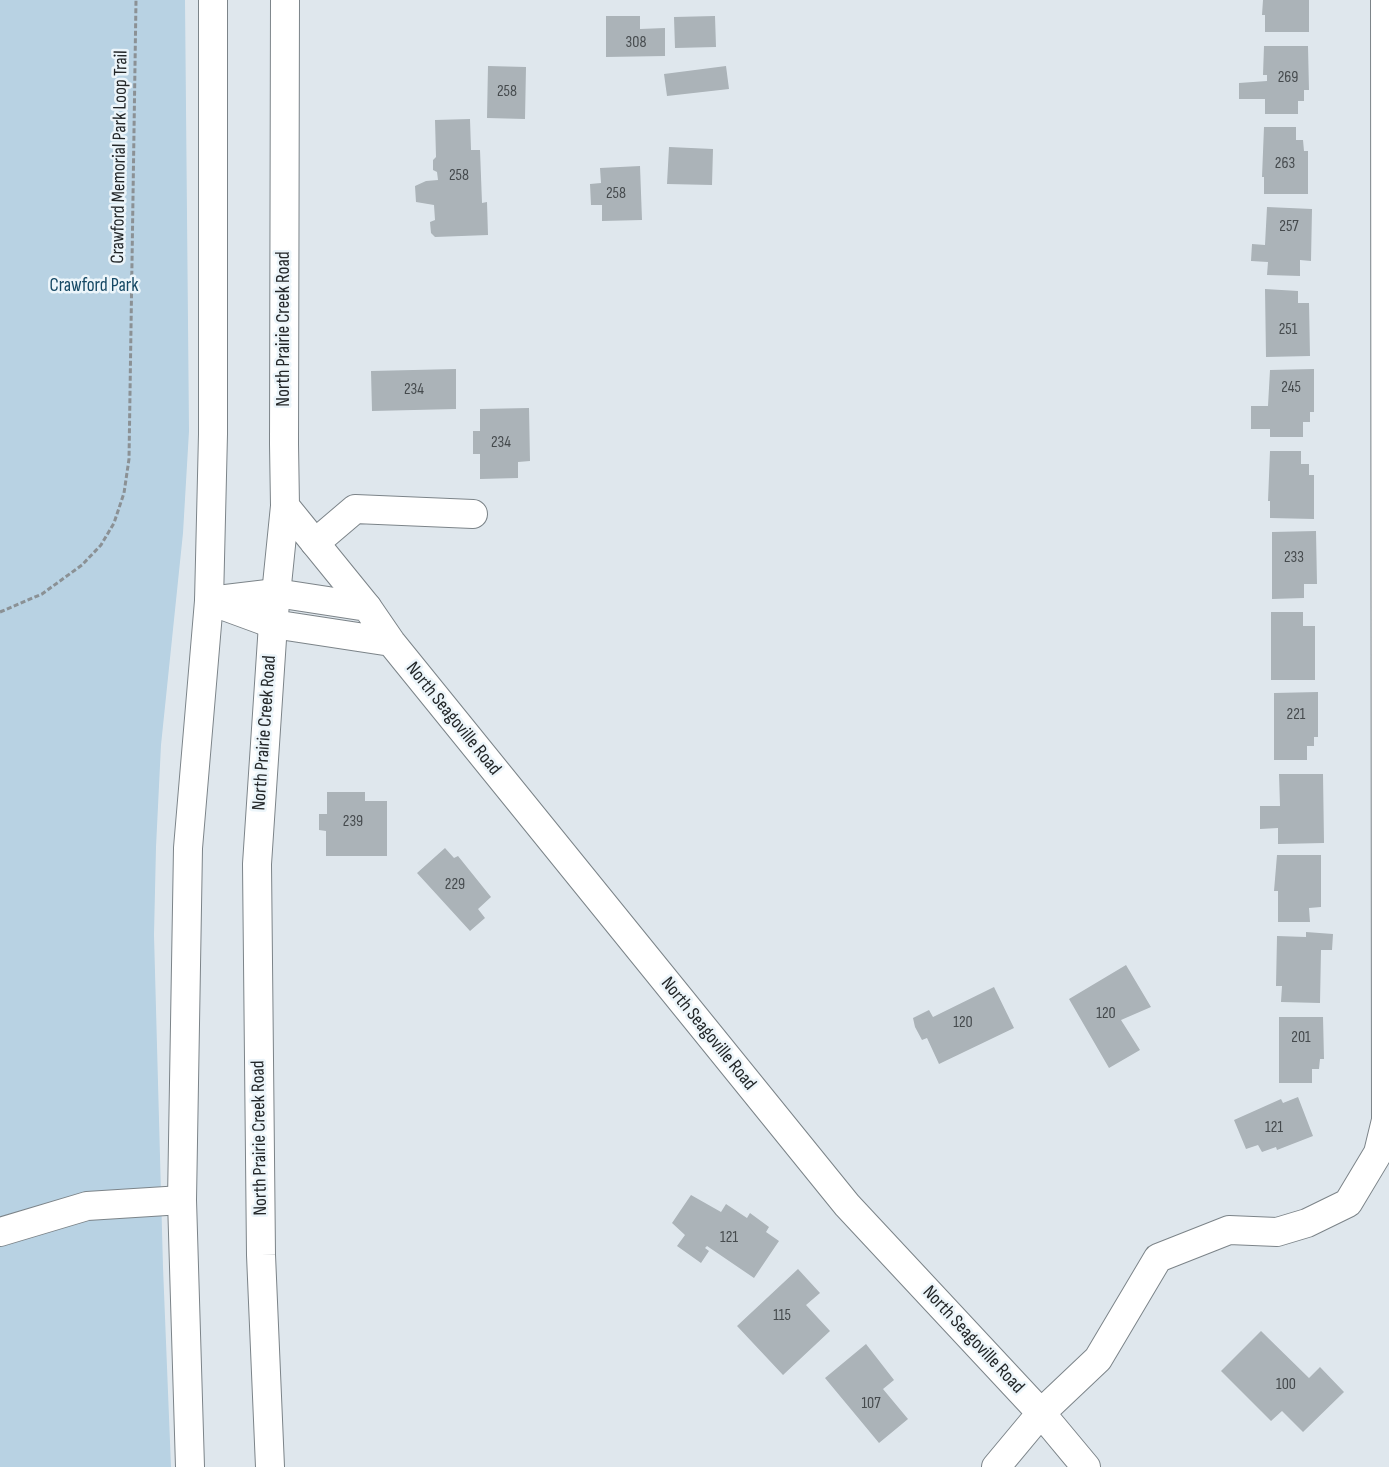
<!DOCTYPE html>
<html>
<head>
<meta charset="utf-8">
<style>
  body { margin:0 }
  canvas { display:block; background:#dfe7ed }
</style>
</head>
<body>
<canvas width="1389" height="1467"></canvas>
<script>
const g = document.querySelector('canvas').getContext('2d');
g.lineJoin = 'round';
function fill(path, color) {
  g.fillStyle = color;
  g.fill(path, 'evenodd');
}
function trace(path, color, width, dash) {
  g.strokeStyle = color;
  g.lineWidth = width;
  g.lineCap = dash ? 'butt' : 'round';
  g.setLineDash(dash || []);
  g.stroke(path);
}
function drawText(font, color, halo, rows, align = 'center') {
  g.font = font + ' "Sofia Sans Condensed",sans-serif';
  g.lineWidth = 5;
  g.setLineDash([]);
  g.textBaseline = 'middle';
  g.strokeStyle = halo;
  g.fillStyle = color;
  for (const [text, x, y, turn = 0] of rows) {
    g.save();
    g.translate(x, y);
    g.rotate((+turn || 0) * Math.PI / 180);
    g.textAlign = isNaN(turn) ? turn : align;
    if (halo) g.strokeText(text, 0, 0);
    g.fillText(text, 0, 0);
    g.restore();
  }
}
fill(new Path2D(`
  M 0,0 L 185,0 L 189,431 L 183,533 L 161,745 L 156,847 L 154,935 L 163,1267 L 171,1467 L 0,1467 Z`), '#b8d2e3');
fill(new Path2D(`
  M 1263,0 L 1309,0 L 1309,32 L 1265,32 L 1265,15 L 1262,15 Z
  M 606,16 L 640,16 L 640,29 L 665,28 L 665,56 L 606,57 Z
  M 715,16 L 716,47 L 675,48 L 674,17 Z
  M 1264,46 L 1308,46 L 1309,90 L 1304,90 L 1304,101 L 1298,101 L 1298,114 L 1265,114 L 1265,99 L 1239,99 L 1239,83 L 1267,81 L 1267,75 L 1263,75 Z
  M 488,66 L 526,67 L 525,119 L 487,118 Z
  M 726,66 L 729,89 L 667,96 L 664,74 Z
  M 470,119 L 471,150 L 480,150 L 482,203 L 487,202 L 488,235 L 435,237 L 431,233 L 430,222 L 435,220 L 434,205 L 416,202 L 415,186 L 426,181 L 438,180 L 437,172 L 433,170 L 433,160 L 436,157 L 435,120 Z
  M 1264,127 L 1296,127 L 1296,140 L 1303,140 L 1304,151 L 1308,151 L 1308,194 L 1264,194 L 1264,177 L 1262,177 Z
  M 669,147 L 713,149 L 712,185 L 667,184 Z
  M 640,166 L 642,220 L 602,221 L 602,205 L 591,205 L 590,184 L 601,183 L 600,168 Z
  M 1267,207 L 1312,209 L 1311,261 L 1300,260 L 1300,276 L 1267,275 L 1268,262 L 1251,261 L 1252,244 L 1265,245 Z
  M 1265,289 L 1298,291 L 1298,303 L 1309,303 L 1310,356 L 1266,357 Z
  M 456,369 L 456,409 L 372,411 L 371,371 Z
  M 1314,369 L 1314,412 L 1310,412 L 1310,422 L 1303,422 L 1303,437 L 1270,437 L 1270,429 L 1251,429 L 1251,406 L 1268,406 L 1270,370 Z
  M 529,408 L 530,461 L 518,462 L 518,478 L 480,479 L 480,454 L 473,454 L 473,431 L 480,431 L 480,409 Z
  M 1270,451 L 1301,451 L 1301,464 L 1309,464 L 1309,475 L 1314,475 L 1314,519 L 1270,518 L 1270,501 L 1268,501 Z
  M 1316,531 L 1317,584 L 1304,584 L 1304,598 L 1272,599 L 1272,532 Z
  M 1271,612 L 1303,612 L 1303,626 L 1315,626 L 1315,680 L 1271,680 Z
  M 1318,692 L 1318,737 L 1314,737 L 1314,746 L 1307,746 L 1307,760 L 1274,760 L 1274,693 Z
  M 1279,774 L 1323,774 L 1324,843 L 1278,844 L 1278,828 L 1260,829 L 1260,806 L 1280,806 Z
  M 327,792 L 365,792 L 365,801 L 387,801 L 387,856 L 326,856 L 326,831 L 319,830 L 319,814 L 327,814 Z
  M 445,848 L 454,858 L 458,856 L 491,897 L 478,909 L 485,918 L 470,931 L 417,873 Z
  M 1277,855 L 1321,855 L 1321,907 L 1309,908 L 1310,922 L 1278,922 L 1278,891 L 1274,891 Z
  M 1306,932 L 1333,934 L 1332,950 L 1321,950 L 1320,1003 L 1281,1002 L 1282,986 L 1276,986 L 1277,936 L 1306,937 Z
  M 1126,965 L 1151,1007 L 1121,1020 L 1140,1050 L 1109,1068 L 1069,999 Z
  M 994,987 L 1014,1028 L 939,1064 L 927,1038 L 922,1040 L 915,1027 L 913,1018 L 929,1010 L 933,1017 Z
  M 1279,1017 L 1323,1017 L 1324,1059 L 1320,1059 L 1319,1069 L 1312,1069 L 1312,1083 L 1279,1083 Z
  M 1298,1097 L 1313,1136 L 1277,1150 L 1276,1147 L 1262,1152 L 1258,1145 L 1246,1149 L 1234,1120 L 1281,1099 L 1283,1103 Z
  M 691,1195 L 721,1212 L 726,1204 L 747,1218 L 750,1213 L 769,1227 L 766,1232 L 779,1241 L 754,1278 L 707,1246 L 705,1248 L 709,1251 L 701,1263 L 677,1246 L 685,1235 L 672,1223 Z
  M 798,1269 L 820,1293 L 806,1305 L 830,1331 L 783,1375 L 737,1326 Z
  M 1261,1331 L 1309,1378 L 1320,1367 L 1344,1392 L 1303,1432 L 1282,1411 L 1271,1421 L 1221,1371 Z
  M 866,1344 L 894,1380 L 883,1389 L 908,1419 L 879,1443 L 825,1378 Z`), '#abb3b8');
const minor = new Path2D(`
  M 315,543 L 355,509 L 473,514
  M 209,601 L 276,593 L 367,607 L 391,642 L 847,1205 L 1041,1413 L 1086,1467
  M 213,602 L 273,624 L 391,642
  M 0,1232 L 87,1206 L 182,1200
  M 996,1467 L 1041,1413 L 1098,1359 L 1158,1258 L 1229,1230 L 1277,1232 L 1307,1223 L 1348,1203 L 1378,1153 L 1386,1120 L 1385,0`);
const major = new Path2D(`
  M 285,506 L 367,607
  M 190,1467 L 182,1200 L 188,848 L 209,601 L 213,434 L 213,0
  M 270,1467 L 261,1255 L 257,864 L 273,624 L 285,506 L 284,444 L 285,0`);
trace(minor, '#7c8489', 30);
trace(major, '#7c8489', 30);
trace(new Path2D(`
  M 0,612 L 42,594 L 82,565 L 101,545 L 114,523 L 124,493 L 129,459 L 136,0`), '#8b9195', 3, [5, 2.5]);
trace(minor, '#fff', 28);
trace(major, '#fff', 28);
drawText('16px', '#454a4d', null, [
  ["308",636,43],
  ["269",1288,78],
  ["258",507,92],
  ["263",1285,164],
  ["258",459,176],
  ["258",616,194],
  ["257",1289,227],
  ["251",1288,330],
  ["245",1291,388],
  ["234",414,390],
  ["234",501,443],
  ["233",1294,558],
  ["221",1296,715],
  ["239",353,822],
  ["229",455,885],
  ["120",1106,1014],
  ["120",963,1023],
  ["201",1301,1038],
  ["121",1274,1128],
  ["121",729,1238],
  ["115",782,1316],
  ["100",1286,1385],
  ["107",871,1404]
]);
drawText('19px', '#232729', '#ecf5fa', [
  ["Crawford Memorial Park Loop Trail",120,157,-89],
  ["North Prairie Creek Road",284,329,-90],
  ["North Seagoville Road",453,719,51],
  ["North Prairie Creek Road",265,733,-86],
  ["North Seagoville Road",708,1034,51],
  ["North Prairie Creek Road",260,1138,-91],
  ["North Seagoville Road",973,1340,47]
]);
drawText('19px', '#154864', '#ecf5fa', [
  ["Crawford Park",94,286]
]);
</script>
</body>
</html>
